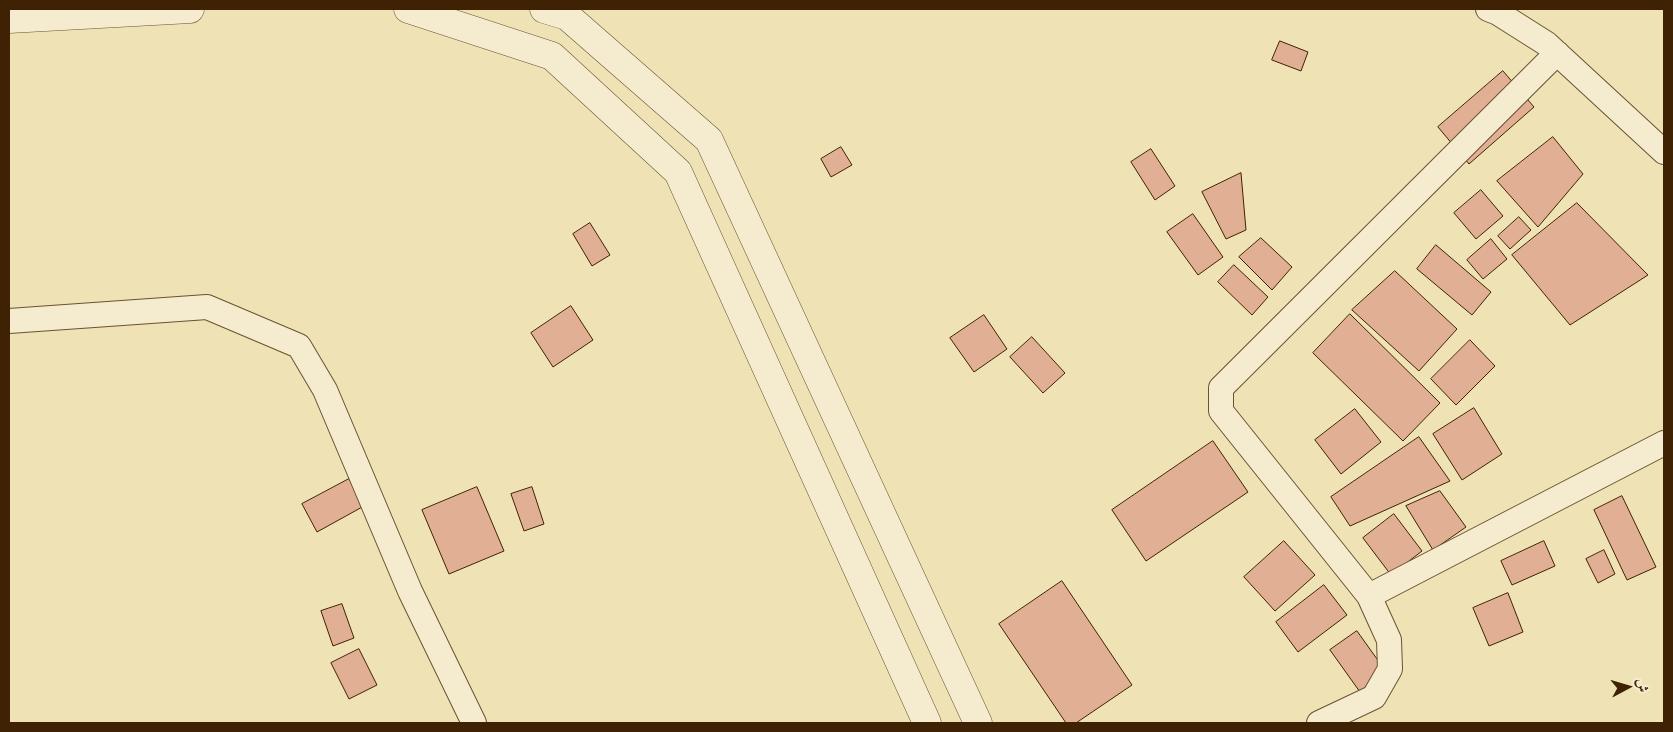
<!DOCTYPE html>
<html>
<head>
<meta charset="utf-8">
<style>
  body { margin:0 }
  #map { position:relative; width:1673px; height:732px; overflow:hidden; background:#efe2b5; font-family:"Gentium Book Plus",Amiri,serif }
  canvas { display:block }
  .frame { position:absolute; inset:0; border:10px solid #3e2203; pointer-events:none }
  .north { position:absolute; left:1603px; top:662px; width:50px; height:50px; -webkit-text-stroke:4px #f5eccf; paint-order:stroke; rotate:84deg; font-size:14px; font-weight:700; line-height:20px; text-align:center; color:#3e2203 }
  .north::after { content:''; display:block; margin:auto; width:18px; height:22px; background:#3e2203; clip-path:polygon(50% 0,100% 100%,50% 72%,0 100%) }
</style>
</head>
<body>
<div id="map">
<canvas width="1673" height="732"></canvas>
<div class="frame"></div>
<div class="north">ش</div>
</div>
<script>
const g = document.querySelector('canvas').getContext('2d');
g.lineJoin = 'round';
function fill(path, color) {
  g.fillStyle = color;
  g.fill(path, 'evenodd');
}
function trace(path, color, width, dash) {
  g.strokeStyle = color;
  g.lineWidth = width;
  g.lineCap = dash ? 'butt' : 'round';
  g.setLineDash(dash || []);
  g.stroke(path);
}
const building = new Path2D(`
  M 1280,41 L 1308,52 L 1301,71 L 1272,60 Z
  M 1503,71 L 1534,107 L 1469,164 L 1438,127 Z
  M 1553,137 L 1583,174 L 1538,227 L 1497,181 Z
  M 841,147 L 852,165 L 831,177 L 821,159 Z
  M 1151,149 L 1175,186 L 1155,200 L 1131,162 Z
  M 1241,173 L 1246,230 L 1226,239 L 1202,192 Z
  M 1481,190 L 1503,216 L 1476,239 L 1454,213 Z
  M 1577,203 L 1648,275 L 1570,325 L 1512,255 Z
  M 1193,214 L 1223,257 L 1198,275 L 1167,232 Z
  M 1519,217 L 1531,230 L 1510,249 L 1498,236 Z
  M 590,223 L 610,255 L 592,266 L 573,234 Z
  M 1261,238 L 1292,267 L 1272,290 L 1239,257 Z
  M 1491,239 L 1507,259 L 1483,279 L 1467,260 Z
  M 1436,245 L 1491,292 L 1472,315 L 1417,269 Z
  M 1234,265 L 1268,297 L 1252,315 L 1218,282 Z
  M 1395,271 L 1457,329 L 1419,371 L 1352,310 Z
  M 571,306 L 593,340 L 553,367 L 531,333 Z
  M 1350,314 L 1440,403 L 1403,441 L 1313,353 Z
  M 984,315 L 1007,349 L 974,372 L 950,338 Z
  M 1032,337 L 1065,373 L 1043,393 L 1010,357 Z
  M 1470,340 L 1495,366 L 1456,405 L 1431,379 Z
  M 1474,408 L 1502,454 L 1462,480 L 1433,434 Z
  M 1355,409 L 1381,442 L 1341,474 L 1315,440 Z
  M 1419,437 L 1450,481 L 1350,526 L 1331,497 Z
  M 1213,441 L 1248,492 L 1146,561 L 1112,510 Z
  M 349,479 L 364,506 L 317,532 L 302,504 Z
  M 477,487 L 504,551 L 449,574 L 422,510 Z
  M 532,487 L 544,524 L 524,531 L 511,494 Z
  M 1440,491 L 1466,527 L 1433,550 L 1406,506 Z
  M 1622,496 L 1656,567 L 1627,580 L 1594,510 Z
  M 1394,514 L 1422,551 L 1391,575 L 1363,538 Z
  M 1284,541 L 1315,575 L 1275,611 L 1244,577 Z
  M 1544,541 L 1555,566 L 1512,585 L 1501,561 Z
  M 1604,550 L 1615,574 L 1598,583 L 1586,559 Z
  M 1062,581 L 1132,685 L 1076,723 L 1066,723 L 999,624 Z
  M 1324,585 L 1347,615 L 1298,652 L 1276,622 Z
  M 1508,593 L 1523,632 L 1489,646 L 1473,608 Z
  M 342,604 L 354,638 L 333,646 L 321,611 Z
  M 1357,631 L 1387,673 L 1360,692 L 1330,650 Z
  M 359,649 L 377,685 L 349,699 L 331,663 Z`);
fill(building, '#e1af94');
trace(building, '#3e2203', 1);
const minor = new Path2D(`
  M 1488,9 L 1498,13 L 1547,44 L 1664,152
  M 9,321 L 207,307 L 299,346 L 325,390 L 410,591 L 474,723
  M 1369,596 L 1221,411 L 1221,388 L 1557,53
  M 1319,723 L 1374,697 L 1390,669 L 1389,640 L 1369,596 L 1664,443`);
const tertiary = new Path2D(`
  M 408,9 L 552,56 L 678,172 L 927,723
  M 544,9 L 567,16 L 709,140 L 978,723
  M 9,19 L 190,9`);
trace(minor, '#6a5230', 26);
trace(tertiary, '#6a5230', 29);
trace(minor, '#f5eccf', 24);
trace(tertiary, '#f5eccf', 28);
</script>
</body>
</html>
